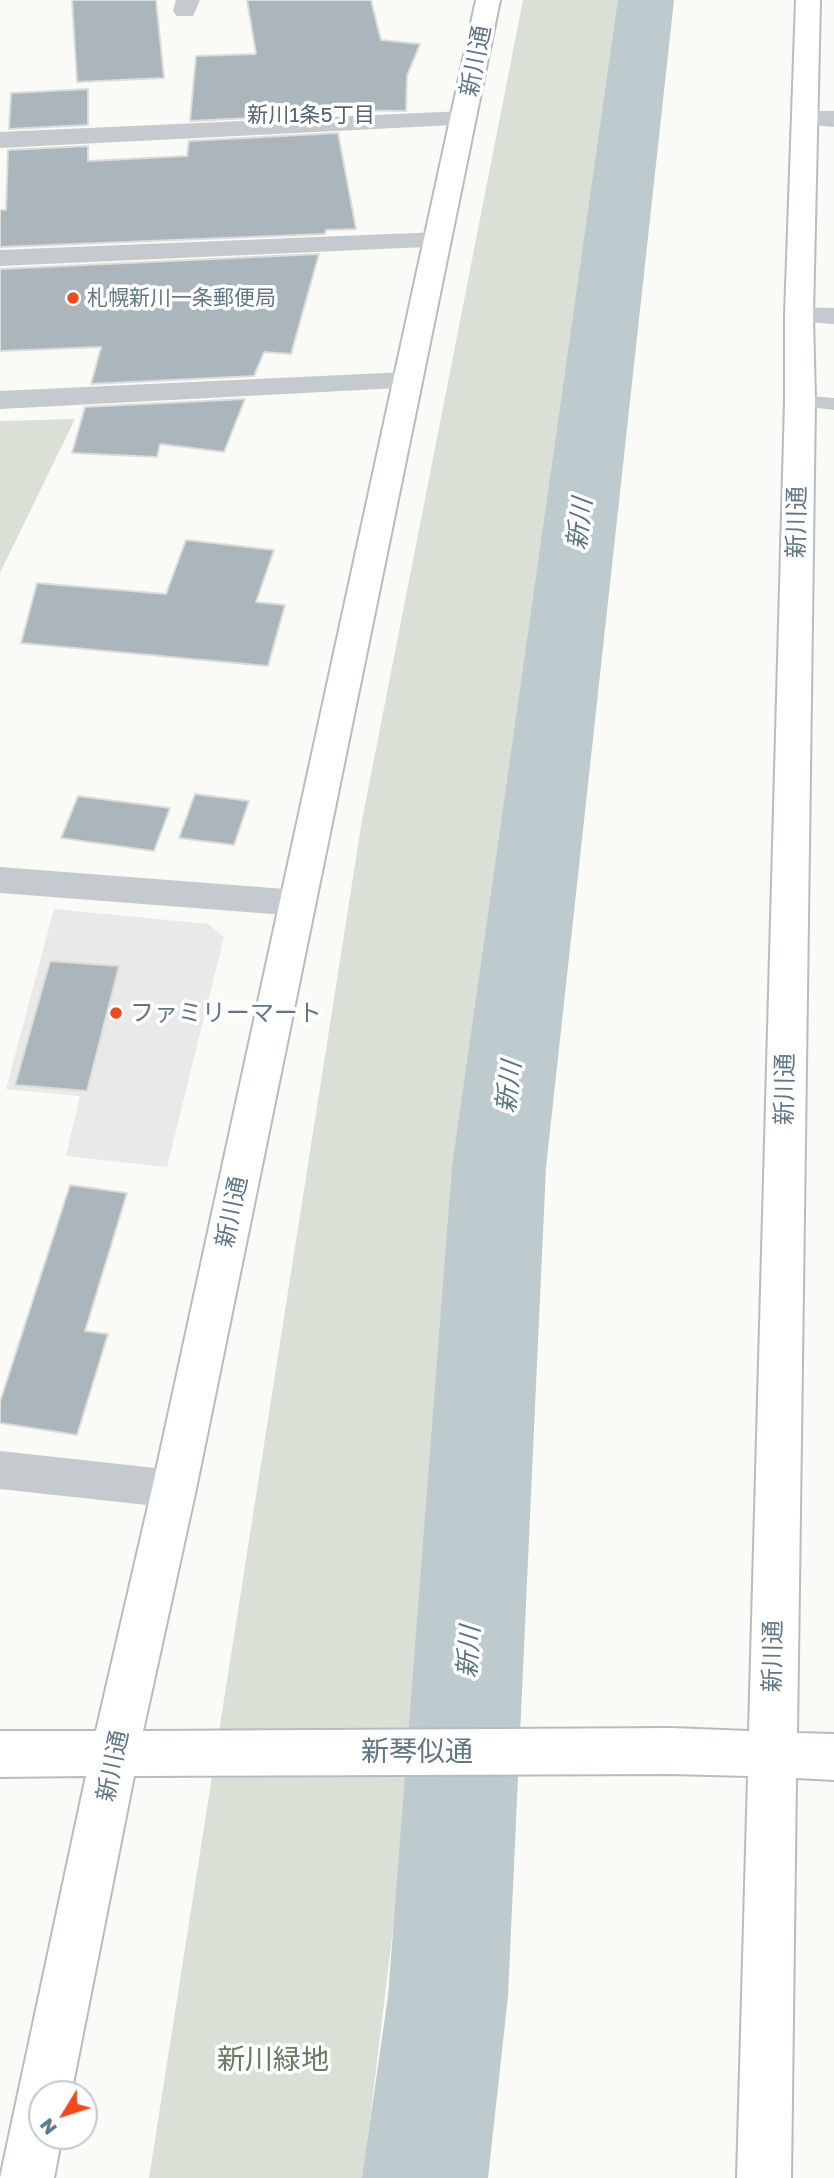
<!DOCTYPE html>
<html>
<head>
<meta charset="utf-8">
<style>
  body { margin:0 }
  #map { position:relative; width:834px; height:2178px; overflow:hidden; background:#fafaf7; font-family:"Golos Text",sans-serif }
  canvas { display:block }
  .north { position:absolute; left:28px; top:2080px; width:70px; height:70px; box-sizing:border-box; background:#fff; border:2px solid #c0c9ce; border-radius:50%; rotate:232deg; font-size:19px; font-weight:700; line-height:28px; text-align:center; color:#627785 }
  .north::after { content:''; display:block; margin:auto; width:24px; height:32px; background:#f3471e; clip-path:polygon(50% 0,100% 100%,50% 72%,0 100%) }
</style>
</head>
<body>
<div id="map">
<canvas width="834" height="2178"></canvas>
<div class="north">N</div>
</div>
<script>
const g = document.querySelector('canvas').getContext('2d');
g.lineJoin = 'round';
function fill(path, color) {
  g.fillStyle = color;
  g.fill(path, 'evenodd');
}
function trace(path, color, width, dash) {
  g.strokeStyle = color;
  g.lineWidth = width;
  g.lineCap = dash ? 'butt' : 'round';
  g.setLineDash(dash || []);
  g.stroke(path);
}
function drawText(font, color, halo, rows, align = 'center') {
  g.font = font + ' "Golos Text","Noto Sans JP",sans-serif';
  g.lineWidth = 7;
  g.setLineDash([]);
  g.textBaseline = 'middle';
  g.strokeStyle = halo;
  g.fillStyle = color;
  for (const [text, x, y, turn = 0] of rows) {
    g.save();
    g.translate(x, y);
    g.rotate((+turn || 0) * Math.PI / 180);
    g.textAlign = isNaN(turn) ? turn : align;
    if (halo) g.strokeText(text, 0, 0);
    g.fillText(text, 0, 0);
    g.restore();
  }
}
fill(new Path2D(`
  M 54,909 L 208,924 L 224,937 L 167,1167 L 66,1156 L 80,1096 L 6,1089 Z`), '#e8e9e8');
fill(new Path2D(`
  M 523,0 L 632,0 L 603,253 L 456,1407 L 363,2178 L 149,2178 L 362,820 Z
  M 75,419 L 0,573 L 0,421 Z`), '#dae0d6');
fill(new Path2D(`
  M 618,0 L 674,0 L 546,1167 L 508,1996 L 488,2178 L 362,2178 L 388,1996 L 452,1167 Z`), '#bdcace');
const building = new Path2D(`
  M 72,0 L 156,0 L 164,78 L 77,82 Z
  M 247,0 L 371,0 L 381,40 L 420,44 L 407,76 L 406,111 L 334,110 L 334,114 L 190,121 L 196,56 L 256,54 Z
  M 88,89 L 88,125 L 9,129 L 11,93 Z
  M 338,133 L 356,229 L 326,230 L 325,234 L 0,247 L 0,210 L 6,210 L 8,150 L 88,146 L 88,161 L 187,156 L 189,141 Z
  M 319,254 L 291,354 L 264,352 L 254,376 L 91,384 L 101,347 L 0,351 L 0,269 Z
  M 245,399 L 224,452 L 160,444 L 157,457 L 72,453 L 85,407 Z
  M 186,540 L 274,550 L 256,602 L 285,605 L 268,666 L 21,643 L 37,583 L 166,594 Z
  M 195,794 L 249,801 L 234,845 L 179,838 Z
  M 78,796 L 170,808 L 154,851 L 61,838 Z
  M 50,961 L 119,966 L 87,1091 L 15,1085 Z
  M 70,1185 L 127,1193 L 85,1331 L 108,1334 L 77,1435 L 0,1423 L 0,1402 Z`);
fill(building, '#abb5bc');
trace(building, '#dcdcd9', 2);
const secondary = new Path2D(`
  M 476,0 L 500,0 L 196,1489 L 143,1731 L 671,1728 L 749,1731 L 785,401 L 785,315 L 796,0 L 820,0 L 813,315 L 815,401 L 797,1733 L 834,1734 L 834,1780 L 796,1778 L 791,2178 L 737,2178 L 748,1776 L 671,1774 L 134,1776 L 71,2094 L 42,2094 L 42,2136 L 62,2136 L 54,2178 L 0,2178 L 86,1776 L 0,1777 L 0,1731 L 96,1731 L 152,1489 Z`);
trace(secondary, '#b6bdc2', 4);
fill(new Path2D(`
  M 800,395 L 834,398 L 834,410 L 793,405 L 789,401 L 793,397 Z`), '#c4cacd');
fill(new Path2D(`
  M 176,0 L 200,0 L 193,16 L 177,16 L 173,11 Z
  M 464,111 L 473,114 L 477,119 L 473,124 L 0,148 L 0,132 Z
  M 806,111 L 834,111 L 834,127 L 797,124 L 793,119 L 797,114 Z
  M 439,232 L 448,234 L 452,240 L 448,246 L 0,266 L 0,250 Z
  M 799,307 L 834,308 L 834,324 L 789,321 L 785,315 L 789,309 Z
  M 407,372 L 417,375 L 421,381 L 417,387 L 0,409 L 0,391 Z
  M 0,867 L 298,890 L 311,894 L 316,903 L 311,912 L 298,916 L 0,893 Z
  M 0,1451 L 174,1470 L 190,1475 L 196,1489 L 190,1503 L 174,1508 L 0,1489 Z`), '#c4cacd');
fill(secondary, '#fff');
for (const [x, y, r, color] of [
  [73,298,7,"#f3471e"],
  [116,1013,7,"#f3471e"]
]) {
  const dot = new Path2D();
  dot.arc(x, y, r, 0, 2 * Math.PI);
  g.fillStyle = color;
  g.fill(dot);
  trace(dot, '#fff', 2.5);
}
drawText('21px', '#55656f', '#fff', [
  ["新川1条5丁目",311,115]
]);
drawText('21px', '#627785', '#fff', [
  ["札幌新川一条郵便局",87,298]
], 'left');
drawText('24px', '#627785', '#fff', [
  ["新川通",476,61,-79],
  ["新川通",797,522,-89],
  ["新川通",785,1089,-89],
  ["新川通",232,1212,-78],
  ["新川通",773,1656,-89],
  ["新川通",113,1766,-78]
]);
drawText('24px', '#627785', '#fff', [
  ["ファミリーマート",130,1013]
], 'left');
drawText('italic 26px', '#5d767e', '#fff', [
  ["新川",580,524,-83],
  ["新川",509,1087,-83],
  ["新川",469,1652,-86]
]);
drawText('28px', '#627785', '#fff', [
  ["新琴似通",417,1752]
]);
drawText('28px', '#677b61', '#fff', [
  ["新川緑地",273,2060]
]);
</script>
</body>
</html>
